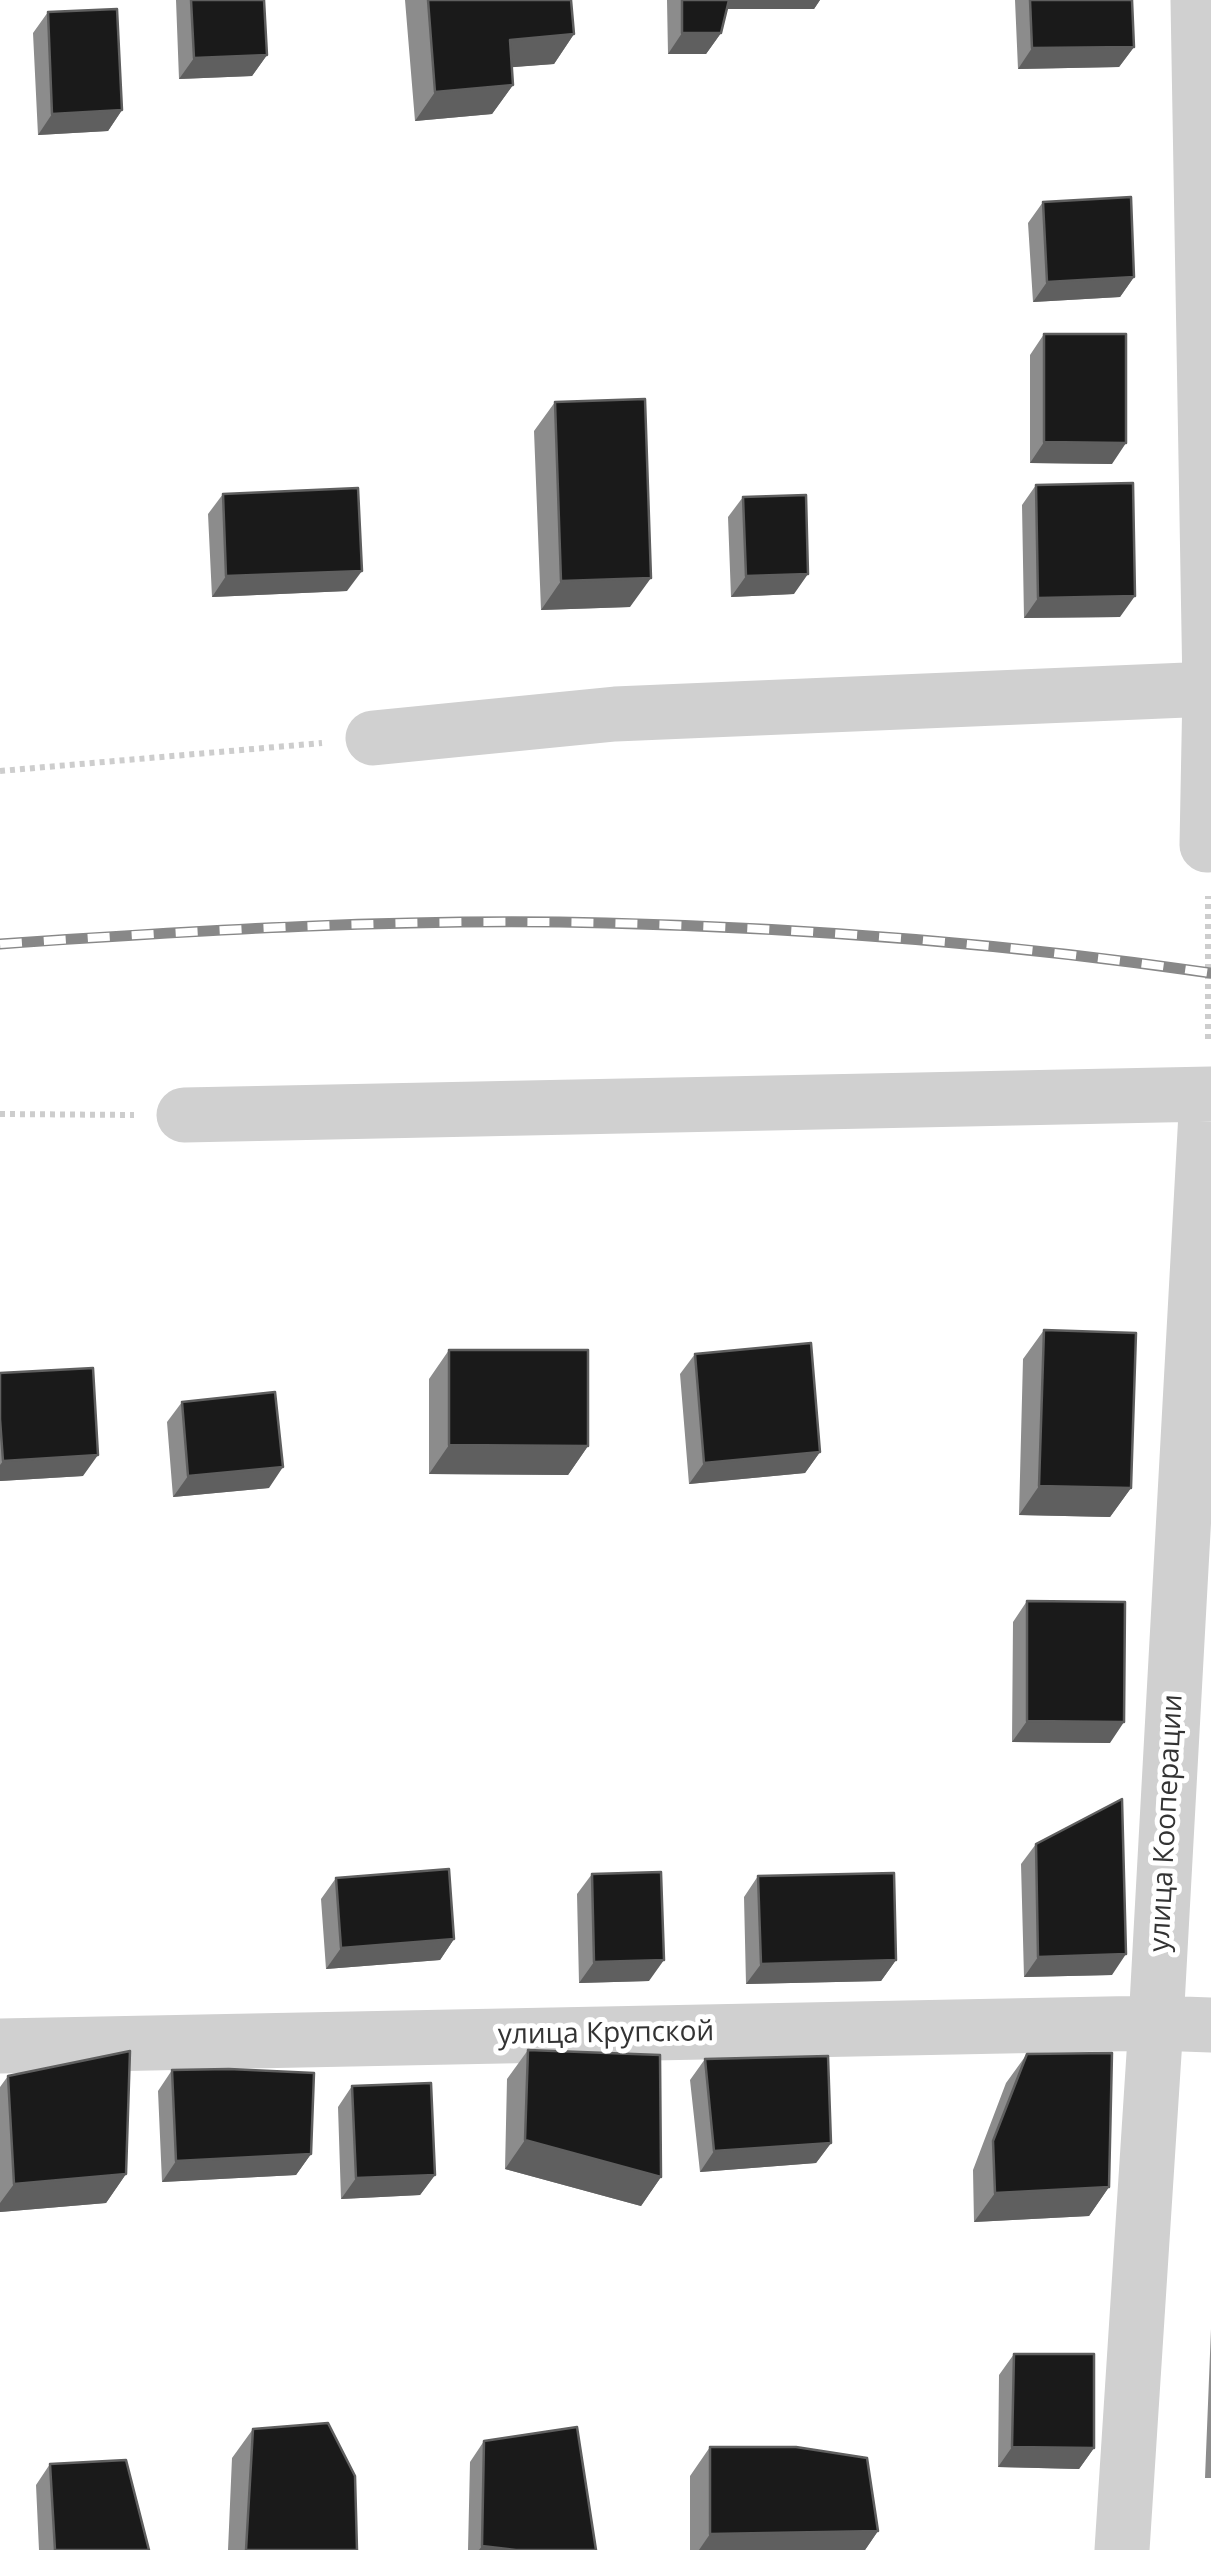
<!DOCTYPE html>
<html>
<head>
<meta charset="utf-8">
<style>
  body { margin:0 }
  canvas { display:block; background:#fff }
</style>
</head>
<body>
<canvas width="1211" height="2550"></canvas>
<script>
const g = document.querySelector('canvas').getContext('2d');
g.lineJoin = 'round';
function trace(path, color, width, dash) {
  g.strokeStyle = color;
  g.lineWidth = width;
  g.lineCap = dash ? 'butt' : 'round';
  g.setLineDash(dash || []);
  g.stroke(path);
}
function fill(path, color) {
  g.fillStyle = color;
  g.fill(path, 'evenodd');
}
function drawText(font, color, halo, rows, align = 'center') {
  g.font = font + ' "Open Sans",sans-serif';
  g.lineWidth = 10;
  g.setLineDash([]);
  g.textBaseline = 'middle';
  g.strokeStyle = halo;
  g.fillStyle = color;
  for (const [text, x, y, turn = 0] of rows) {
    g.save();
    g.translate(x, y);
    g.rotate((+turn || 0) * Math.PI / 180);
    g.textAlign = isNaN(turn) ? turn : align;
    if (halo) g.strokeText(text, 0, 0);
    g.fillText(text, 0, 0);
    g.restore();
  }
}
trace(new Path2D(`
  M 0,771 L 322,743
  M 1208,1039 L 1208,896
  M 0,1114 L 134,1115`), '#cdcdcd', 6, [5, 5]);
trace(new Path2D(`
  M 1198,0 L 1210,689 L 1207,845
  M 373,738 L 615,714 L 1211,689
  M 184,1115 L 1211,1094
  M 0,2046 L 1156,2023 L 1211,2025
  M 1122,2550 L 1156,2023 L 1207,1095`), '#d0d0d0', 55);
const rail = new Path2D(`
  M 0,944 C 201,930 405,918 606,923 C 808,928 1011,944 1211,973`);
trace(rail, '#888', 11);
trace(rail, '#fff', 8, [22]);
fill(new Path2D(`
  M 176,0 L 264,0 L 267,55 L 252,76 L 179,79 Z
  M 405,0 L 571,0 L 574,34 L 554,64 L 512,67 L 513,85 L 492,114 L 415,121 Z
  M 667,0 L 820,0 L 814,9 L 727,9 L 721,33 L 706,54 L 668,54 Z
  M 1015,0 L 1132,0 L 1134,47 L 1119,67 L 1018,69 Z
  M 48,12 L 122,110 L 108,131 L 38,135 L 33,33 Z
  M 1043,202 L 1134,277 L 1120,297 L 1033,302 L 1028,223 Z
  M 1044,334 L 1112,464 L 1030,463 L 1030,355 Z
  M 555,402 L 630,607 L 541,610 L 534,431 Z
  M 1036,485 L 1120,617 L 1024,618 L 1022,505 Z
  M 223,494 L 347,591 L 212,597 L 208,514 Z
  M 743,497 L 794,594 L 731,597 L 728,517 Z
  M 1044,1330 L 1131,1488 L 1110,1517 L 1019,1515 L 1023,1359 Z
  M 449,1350 L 588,1446 L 568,1475 L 429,1474 L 429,1379 Z
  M 695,1354 L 820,1452 L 805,1473 L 689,1484 L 680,1374 Z
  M 0,1373 L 83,1476 L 0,1481 Z
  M 182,1402 L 269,1488 L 173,1497 L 167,1422 Z
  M 1027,1601 L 1110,1743 L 1012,1742 L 1013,1622 Z
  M 1036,1844 L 1112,1975 L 1024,1977 L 1021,1864 Z
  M 592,1874 L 649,1981 L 579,1983 L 577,1894 Z
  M 758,1876 L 896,1960 L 881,1981 L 746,1984 L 744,1897 Z
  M 336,1878 L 454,1939 L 440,1960 L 326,1969 L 321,1899 Z
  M 528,2050 L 661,2177 L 641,2206 L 505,2169 L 507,2079 Z
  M 1027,2054 L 1109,2187 L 1089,2216 L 974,2222 L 973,2170 L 1006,2083 Z
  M 705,2059 L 831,2143 L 816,2163 L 700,2172 L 690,2080 Z
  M 172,2070 L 311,2154 L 296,2175 L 162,2182 L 158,2091 Z
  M 8,2076 L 126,2174 L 106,2203 L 0,2212 L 0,2087 Z
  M 352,2086 L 435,2175 L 420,2195 L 341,2199 L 338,2107 Z
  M 1211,2329 L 1211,2478 L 1205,2478 Z
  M 1014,2354 L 1094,2448 L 1079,2469 L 998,2467 L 999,2375 Z
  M 253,2429 L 357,2550 L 228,2550 L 232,2458 Z
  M 484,2441 L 596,2550 L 468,2550 L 470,2462 Z
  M 710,2447 L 878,2531 L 865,2550 L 690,2550 L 690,2476 Z
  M 50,2464 L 149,2550 L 39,2550 L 36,2485 Z`), '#8c8c8c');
fill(new Path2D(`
  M 724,0 L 820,0 L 814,9 L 717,9 Z
  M 682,33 L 721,33 L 706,54 L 668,54 Z
  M 574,34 L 554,64 L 489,69 L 510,40 Z
  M 1134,47 L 1119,67 L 1018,69 L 1032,48 Z
  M 267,55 L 252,76 L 179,79 L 194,58 Z
  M 513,85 L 492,114 L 415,121 L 435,92 Z
  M 122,110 L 108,131 L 38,135 L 52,114 Z
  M 1134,277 L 1120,297 L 1033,302 L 1047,282 Z
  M 1044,442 L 1126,443 L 1112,464 L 1030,463 Z
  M 362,571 L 347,591 L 212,597 L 226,576 Z
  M 808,574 L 794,594 L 731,597 L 746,576 Z
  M 651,578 L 630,607 L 541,610 L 561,581 Z
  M 1135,596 L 1120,617 L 1024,618 L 1038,598 Z
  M 449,1445 L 588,1446 L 568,1475 L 429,1474 Z
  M 820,1452 L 805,1473 L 689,1484 L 704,1463 Z
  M 98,1455 L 83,1476 L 0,1481 L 0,1465 L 3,1461 Z
  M 283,1467 L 269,1488 L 173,1497 L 188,1476 Z
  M 1039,1486 L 1131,1488 L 1110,1517 L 1019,1515 Z
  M 1027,1721 L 1124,1722 L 1110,1743 L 1012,1742 Z
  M 454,1939 L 440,1960 L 326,1969 L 341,1948 Z
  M 1126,1954 L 1112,1975 L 1024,1977 L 1038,1957 Z
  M 664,1960 L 649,1981 L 579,1983 L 594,1962 Z
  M 896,1960 L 881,1981 L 746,1984 L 761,1964 Z
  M 525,2140 L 661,2177 L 641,2206 L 505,2169 Z
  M 831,2143 L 816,2163 L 700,2172 L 714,2151 Z
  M 311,2154 L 296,2175 L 162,2182 L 176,2161 Z
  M 126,2174 L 106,2203 L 0,2212 L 0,2203 L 14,2184 Z
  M 435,2175 L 420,2195 L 341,2199 L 356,2178 Z
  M 1109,2187 L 1089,2216 L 974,2222 L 995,2193 Z
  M 1012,2447 L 1094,2448 L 1079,2469 L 998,2467 Z
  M 878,2531 L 865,2550 L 699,2550 L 710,2534 Z
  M 482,2546 L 516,2550 L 479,2550 Z`), '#5f5f5f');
const building = new Path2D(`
  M 191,0 L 264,0 L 267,55 L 194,58 Z
  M 428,0 L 571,0 L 574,34 L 510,40 L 513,85 L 435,92 Z
  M 682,0 L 729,0 L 721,33 L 682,33 Z
  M 1030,0 L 1132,0 L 1134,47 L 1032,48 Z
  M 117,9 L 122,110 L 52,114 L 48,12 Z
  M 1131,197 L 1134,277 L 1047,282 L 1043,202 Z
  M 1044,334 L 1126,334 L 1126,443 L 1044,442 Z
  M 645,399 L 651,578 L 561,581 L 555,402 Z
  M 1133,483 L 1135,596 L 1038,598 L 1036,485 Z
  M 358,488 L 362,571 L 226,576 L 223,494 Z
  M 806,495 L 808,574 L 746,576 L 743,497 Z
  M 1044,1330 L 1136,1333 L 1131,1488 L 1039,1486 Z
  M 811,1343 L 820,1452 L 704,1463 L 695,1354 Z
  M 449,1350 L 588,1350 L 588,1446 L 449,1445 Z
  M 93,1368 L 98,1455 L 3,1461 L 0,1419 L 0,1373 Z
  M 275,1392 L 283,1467 L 188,1476 L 182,1402 Z
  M 1027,1601 L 1125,1602 L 1124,1722 L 1027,1721 Z
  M 1122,1799 L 1126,1954 L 1038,1957 L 1036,1844 Z
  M 449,1869 L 454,1939 L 341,1948 L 336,1878 Z
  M 661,1872 L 664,1960 L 594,1962 L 592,1874 Z
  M 894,1873 L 896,1960 L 761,1964 L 758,1876 Z
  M 528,2050 L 660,2055 L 661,2177 L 525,2140 Z
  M 130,2051 L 126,2174 L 14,2184 L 8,2076 Z
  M 1112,2053 L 1109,2187 L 995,2193 L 993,2141 L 1027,2054 Z
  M 828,2056 L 831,2143 L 714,2151 L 705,2059 Z
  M 229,2069 L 314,2073 L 311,2154 L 176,2161 L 172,2070 Z
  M 431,2083 L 435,2175 L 356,2178 L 352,2086 Z
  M 1014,2354 L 1094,2354 L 1094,2448 L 1012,2447 Z
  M 328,2423 L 355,2476 L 357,2550 L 246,2550 L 253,2429 Z
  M 577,2427 L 596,2550 L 516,2550 L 482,2546 L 484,2441 Z
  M 710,2447 L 796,2447 L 867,2458 L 878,2531 L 710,2534 Z
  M 126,2460 L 149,2550 L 55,2550 L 50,2464 Z`);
fill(building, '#1a1a1a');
trace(building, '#5f5f5f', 2.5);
drawText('28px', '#333', '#fff', [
  ["улица Кооперации",1167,1823,-87],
  ["улица Крупской",606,2034,-1]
]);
</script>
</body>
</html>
